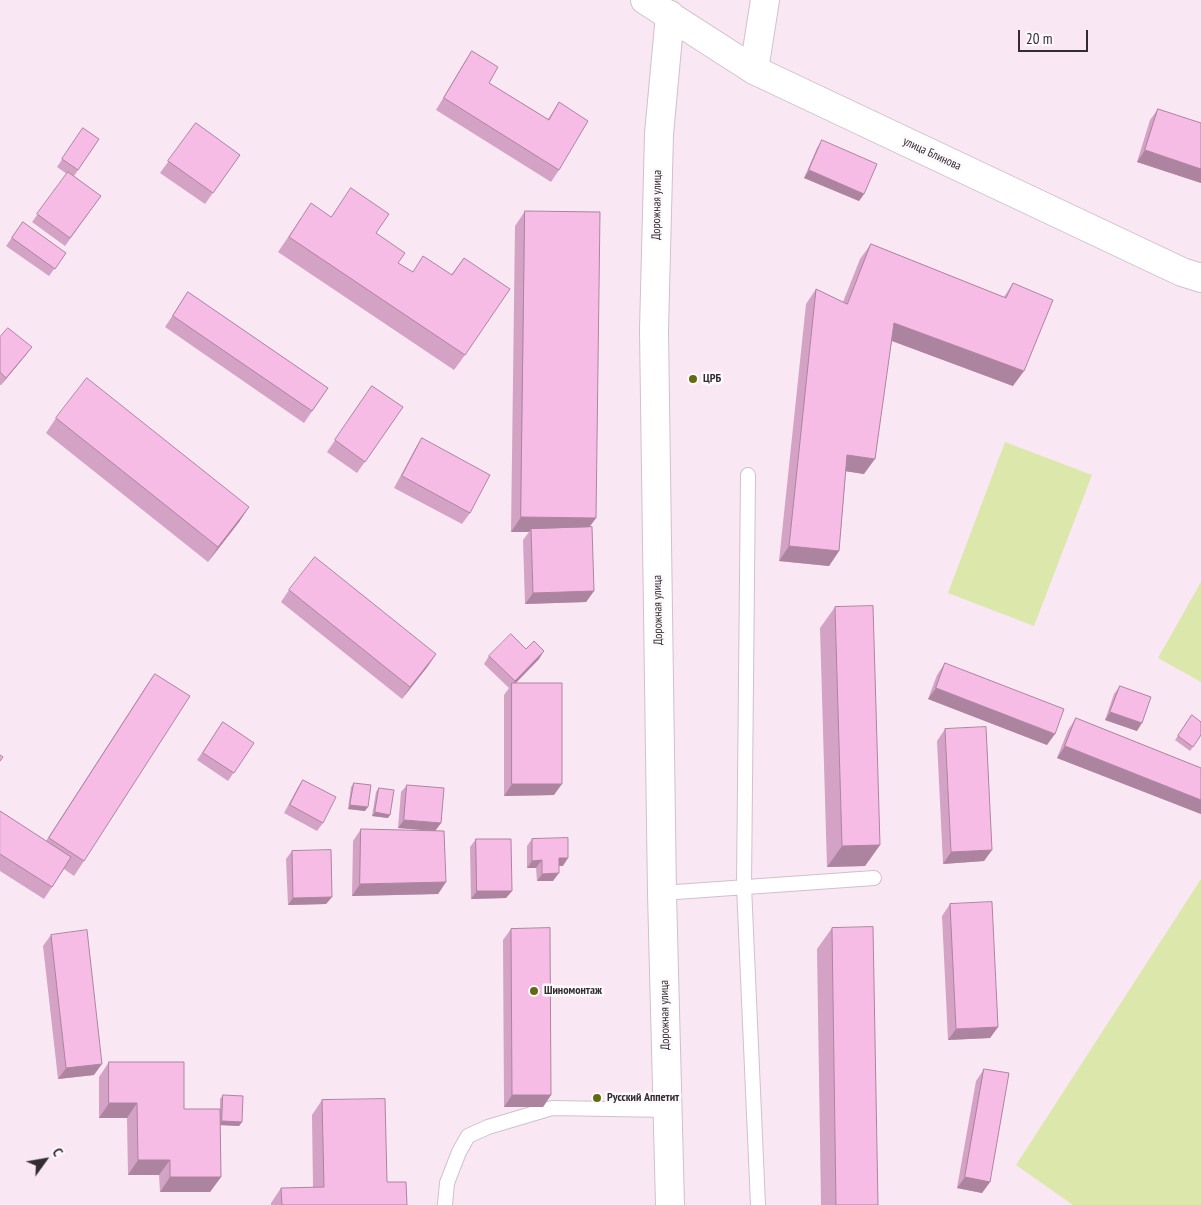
<!DOCTYPE html>
<html>
<head>
<meta charset="utf-8">
<style>
  body { margin:0 }
  #map { position:relative; width:1201px; height:1205px; overflow:hidden; background:#f9e8f3; font-family:"PT Sans Narrow",sans-serif }
  canvas { display:block }
  .north { position:absolute; left:20px; top:1135px; width:50px; height:50px; -webkit-text-stroke:4px #fdf9fc; paint-order:stroke; rotate:58deg; font-size:14px; font-weight:700; line-height:20px; text-align:center; color:#332d31 }
  .north::after { content:''; display:block; margin:auto; width:18px; height:22px; background:#332d31; clip-path:polygon(50% 0,100% 100%,50% 72%,0 100%) }
  .scale { position:absolute; left:1018px; top:30px; width:70px; height:22px; box-sizing:border-box; border:2px solid #332d31; border-top:0; padding-left:6px; font-size:15px; line-height:18px; white-space:nowrap; color:#332d31; -webkit-text-stroke:4px #fdf9fc; paint-order:stroke }
</style>
</head>
<body>
<div id="map">
<canvas width="1201" height="1205"></canvas>
<div class="north">С</div>
<div class="scale">20 m</div>
</div>
<script>
const g = document.querySelector('canvas').getContext('2d');
g.lineJoin = 'round';
function fill(path, color) {
  g.fillStyle = color;
  g.fill(path, 'evenodd');
}
function trace(path, color, width, dash) {
  g.strokeStyle = color;
  g.lineWidth = width;
  g.lineCap = dash ? 'butt' : 'round';
  g.setLineDash(dash || []);
  g.stroke(path);
}
function drawText(font, color, halo, rows, align = 'center') {
  g.font = font + ' "PT Sans Narrow",sans-serif';
  g.lineWidth = 5;
  g.setLineDash([]);
  g.textBaseline = 'middle';
  g.strokeStyle = halo;
  g.fillStyle = color;
  for (const [text, x, y, turn = 0] of rows) {
    g.save();
    g.translate(x, y);
    g.rotate((+turn || 0) * Math.PI / 180);
    g.textAlign = isNaN(turn) ? turn : align;
    if (halo) g.strokeText(text, 0, 0);
    g.fillText(text, 0, 0);
    g.restore();
  }
}
fill(new Path2D(`
  M 1005,442 L 1092,475 L 1034,626 L 948,593 Z
  M 1201,582 L 1201,682 L 1158,658 Z
  M 1201,879 L 1201,1205 L 1073,1205 L 1016,1165 Z`), '#dce7ab');
const service = new Path2D(`
  M 748,475 L 744,886 L 758,1205
  M 662,893 L 874,878
  M 445,1205 L 447,1183 L 459,1152 L 468,1136 L 488,1127 L 552,1108 L 667,1110`);
const secondary = new Path2D(`
  M 754,70 L 765,0`);
const primary = new Path2D(`
  M 645,0 L 754,70 L 1182,272 L 1201,278
  M 670,1205 L 662,893 L 654,330 L 659,134 L 670,15`);
trace(service, '#d1c0cb', 16);
trace(secondary, '#d1c0cb', 30);
trace(primary, '#d1c0cb', 30);
trace(service, '#fff', 14);
trace(secondary, '#fff', 28);
trace(primary, '#fff', 28);
fill(new Path2D(`
  M 472,51 L 489,83 L 548,119 L 559,102 L 559,170 L 551,182 L 436,110 L 464,63 Z
  M 1158,109 L 1201,123 L 1201,183 L 1137,162 L 1150,120 Z
  M 196,123 L 240,155 L 205,204 L 160,173 Z
  M 83,128 L 99,139 L 74,176 L 101,196 L 65,246 L 32,222 L 67,174 L 57,167 Z
  M 822,140 L 864,194 L 859,201 L 804,178 L 817,148 Z
  M 525,211 L 596,518 L 589,527 L 594,591 L 586,602 L 525,604 L 523,540 L 529,532 L 511,532 L 515,226 Z
  M 301,218 L 376,233 L 398,263 L 412,272 L 451,275 L 464,258 L 465,355 L 454,370 L 278,252 Z
  M 23,222 L 66,253 L 49,276 L 6,246 Z
  M 871,244 L 1004,297 L 1013,283 L 1013,386 L 892,341 L 864,474 L 846,471 L 839,551 L 829,566 L 779,561 L 806,304 L 816,289 L 843,302 L 860,259 Z
  M 188,292 L 328,388 L 304,423 L 165,327 Z
  M 0,337 L 32,347 L 1,385 L 0,385 Z
  M 372,386 L 403,407 L 357,473 L 327,452 Z
  M 56,418 L 249,507 L 239,522 L 208,562 L 46,433 Z
  M 422,438 L 470,513 L 462,524 L 394,488 L 415,449 Z
  M 289,590 L 436,654 L 428,666 L 402,699 L 281,602 Z
  M 835,607 L 880,845 L 865,866 L 827,867 L 820,628 Z
  M 526,649 L 539,659 L 515,683 L 554,795 L 504,796 L 504,695 L 509,688 L 484,664 L 489,656 Z
  M 945,663 L 1047,745 L 928,699 L 937,675 Z
  M 155,674 L 84,861 L 74,876 L 64,869 L 44,899 L 0,871 L 0,811 L 46,841 L 145,688 Z
  M 1120,686 L 1137,731 L 1105,720 L 1114,694 Z
  M 1192,715 L 1201,735 L 1190,751 L 1175,740 Z
  M 1076,718 L 1201,768 L 1201,814 L 1057,758 L 1068,730 Z
  M 223,722 L 254,743 L 228,781 L 197,760 Z
  M 945,729 L 992,850 L 984,861 L 943,864 L 937,741 Z
  M 303,780 L 323,823 L 317,831 L 284,813 L 298,787 Z
  M 354,783 L 365,811 L 348,809 L 351,787 Z
  M 407,785 L 441,823 L 435,831 L 398,828 L 401,792 Z
  M 379,788 L 388,818 L 372,816 L 376,792 Z
  M 361,829 L 446,882 L 438,894 L 352,896 L 353,841 Z
  M 476,839 L 512,891 L 506,898 L 471,899 L 470,847 Z
  M 532,839 L 563,866 L 559,866 L 553,881 L 537,881 L 536,868 L 527,868 L 527,846 Z
  M 292,851 L 332,897 L 326,904 L 288,905 L 286,859 Z
  M 950,904 L 998,1027 L 990,1038 L 948,1040 L 942,916 Z
  M 832,928 L 878,1205 L 821,1205 L 817,949 Z
  M 511,929 L 551,1095 L 543,1107 L 504,1107 L 503,940 Z
  M 51,935 L 94,1075 L 58,1079 L 43,946 Z
  M 109,1062 L 184,1109 L 220,1109 L 220,1099 L 223,1095 L 242,1122 L 239,1126 L 220,1125 L 221,1177 L 210,1192 L 160,1192 L 159,1175 L 128,1175 L 127,1118 L 99,1118 L 99,1077 Z
  M 984,1069 L 990,1182 L 982,1193 L 957,1188 L 976,1081 Z
  M 322,1100 L 387,1182 L 407,1205 L 271,1205 L 271,1203 L 281,1188 L 313,1188 L 312,1115 Z`), '#d4a2c5');
fill(new Path2D(`
  M 1145,150 L 1201,169 L 1201,183 L 1137,162 Z
  M 809,170 L 864,194 L 859,201 L 804,178 Z
  M 894,323 L 1024,371 L 1013,386 L 884,338 Z
  M 32,347 L 26,355 L 1,385 L 6,378 Z
  M 847,455 L 875,459 L 864,474 L 837,470 Z
  M 249,507 L 239,522 L 208,562 L 218,547 Z
  M 521,517 L 596,518 L 585,533 L 531,529 L 529,532 L 511,532 Z
  M 789,546 L 839,551 L 829,566 L 779,561 Z
  M 594,591 L 586,602 L 525,604 L 533,593 Z
  M 544,651 L 539,659 L 512,687 L 515,681 Z
  M 436,654 L 428,666 L 402,699 L 410,687 Z
  M 936,688 L 1055,734 L 1047,745 L 928,699 Z
  M 1110,712 L 1142,723 L 1137,731 L 1105,720 Z
  M 1065,746 L 1201,800 L 1201,814 L 1057,758 Z
  M 512,784 L 562,784 L 554,795 L 504,796 Z
  M 350,805 L 368,807 L 365,811 L 348,809 Z
  M 375,812 L 390,815 L 388,818 L 372,816 Z
  M 404,820 L 441,823 L 435,831 L 398,828 Z
  M 880,845 L 865,866 L 827,867 L 842,846 Z
  M 992,850 L 984,861 L 943,864 L 951,852 Z
  M 559,858 L 568,858 L 563,866 L 553,866 Z
  M 542,860 L 536,868 L 527,868 L 532,861 Z
  M 559,873 L 553,881 L 537,881 L 542,874 Z
  M 446,882 L 438,894 L 352,896 L 360,884 Z
  M 477,891 L 512,891 L 506,898 L 471,899 Z
  M 332,897 L 326,904 L 288,905 L 293,898 Z
  M 998,1027 L 990,1038 L 948,1040 L 956,1029 Z
  M 102,1064 L 94,1075 L 58,1079 L 66,1068 Z
  M 512,1095 L 551,1095 L 543,1107 L 504,1107 Z
  M 109,1103 L 137,1103 L 127,1118 L 99,1118 Z
  M 222,1121 L 242,1122 L 239,1126 L 219,1125 Z
  M 138,1160 L 170,1160 L 159,1175 L 128,1175 Z
  M 170,1177 L 221,1177 L 210,1192 L 160,1192 Z
  M 965,1177 L 990,1182 L 982,1193 L 957,1188 Z`), '#ad84a0');
const building = new Path2D(`
  M 472,51 L 498,67 L 489,83 L 549,120 L 559,102 L 588,121 L 559,170 L 444,98 Z
  M 1158,109 L 1201,123 L 1201,169 L 1145,150 Z
  M 196,123 L 240,155 L 213,193 L 168,161 Z
  M 83,128 L 99,139 L 78,170 L 62,159 Z
  M 822,140 L 877,164 L 864,194 L 809,170 Z
  M 68,172 L 101,196 L 70,238 L 37,214 Z
  M 351,188 L 389,214 L 376,233 L 405,253 L 398,263 L 413,272 L 423,256 L 452,275 L 464,258 L 510,289 L 465,355 L 289,237 L 311,203 L 331,217 Z
  M 525,211 L 600,212 L 596,518 L 521,517 Z
  M 23,222 L 66,253 L 55,269 L 12,238 Z
  M 871,244 L 1006,298 L 1013,283 L 1053,300 L 1024,371 L 894,323 L 875,459 L 847,455 L 839,551 L 789,546 L 816,289 L 847,304 Z
  M 188,292 L 328,388 L 312,411 L 173,316 Z
  M 8,328 L 32,347 L 6,378 L 0,372 L 0,337 Z
  M 87,378 L 249,507 L 218,547 L 56,418 Z
  M 372,386 L 403,407 L 365,462 L 335,440 Z
  M 422,438 L 490,475 L 470,513 L 402,476 Z
  M 592,527 L 594,591 L 533,593 L 531,529 Z
  M 315,557 L 436,654 L 410,687 L 289,590 Z
  M 873,606 L 880,845 L 842,846 L 835,607 Z
  M 511,634 L 526,649 L 534,641 L 544,651 L 515,681 L 489,656 Z
  M 945,663 L 1064,709 L 1055,734 L 936,688 Z
  M 155,674 L 190,696 L 84,861 L 49,838 Z
  M 512,683 L 562,683 L 562,784 L 512,784 Z
  M 1120,686 L 1151,697 L 1142,723 L 1110,712 Z
  M 1192,715 L 1201,722 L 1201,735 L 1193,747 L 1178,736 Z
  M 1076,718 L 1201,768 L 1201,800 L 1065,746 Z
  M 223,722 L 254,743 L 234,773 L 203,753 Z
  M 986,727 L 992,850 L 951,852 L 945,729 Z
  M 0,755 L 3,757 L 0,761 Z
  M 303,780 L 336,797 L 323,823 L 290,805 Z
  M 354,783 L 371,785 L 368,807 L 350,805 Z
  M 407,785 L 444,788 L 441,823 L 404,820 Z
  M 379,788 L 394,790 L 390,815 L 375,812 Z
  M 0,811 L 71,857 L 52,887 L 0,854 Z
  M 361,829 L 444,831 L 446,882 L 360,884 Z
  M 568,838 L 568,858 L 559,858 L 559,873 L 542,874 L 542,860 L 532,861 L 532,839 Z
  M 476,839 L 511,839 L 512,891 L 477,891 Z
  M 331,850 L 332,897 L 293,898 L 292,851 Z
  M 992,902 L 998,1027 L 956,1029 L 950,904 Z
  M 873,927 L 878,1205 L 836,1205 L 832,928 Z
  M 550,928 L 551,1095 L 512,1095 L 511,929 Z
  M 87,930 L 102,1064 L 66,1068 L 51,935 Z
  M 109,1062 L 184,1062 L 184,1109 L 220,1109 L 221,1177 L 170,1177 L 170,1160 L 138,1160 L 137,1103 L 109,1103 Z
  M 984,1069 L 1009,1073 L 990,1182 L 965,1177 Z
  M 223,1095 L 243,1096 L 242,1122 L 222,1121 Z
  M 385,1099 L 387,1182 L 406,1182 L 407,1205 L 282,1205 L 281,1188 L 324,1187 L 322,1100 Z`);
fill(building, '#f7bce5');
trace(building, '#ad84a0', 1);
for (const [x, y, r, color] of [
  [693,379,5,"#616b11"],
  [534,991,5,"#616b11"],
  [597,1098,5,"#616b11"]
]) {
  const dot = new Path2D();
  dot.arc(x, y, r, 0, 2 * Math.PI);
  g.fillStyle = color;
  g.fill(dot);
  trace(dot, '#fdf9fc', 2);
}
drawText('12px', '#332d31', '#fdf9fc', [
  ["улица Блинова",932,154,25],
  ["Дорожная улица",657,205,-89],
  ["Дорожная улица",658,610,-91],
  ["Дорожная улица",665,1015,-91]
]);
drawText('bold 12px', '#332d31', '#fdf9fc', [
  ["ЦРБ",703,379],
  ["Шиномонтаж",544,991],
  ["Русский Аппетит",607,1098]
], 'left');
</script>
</body>
</html>
